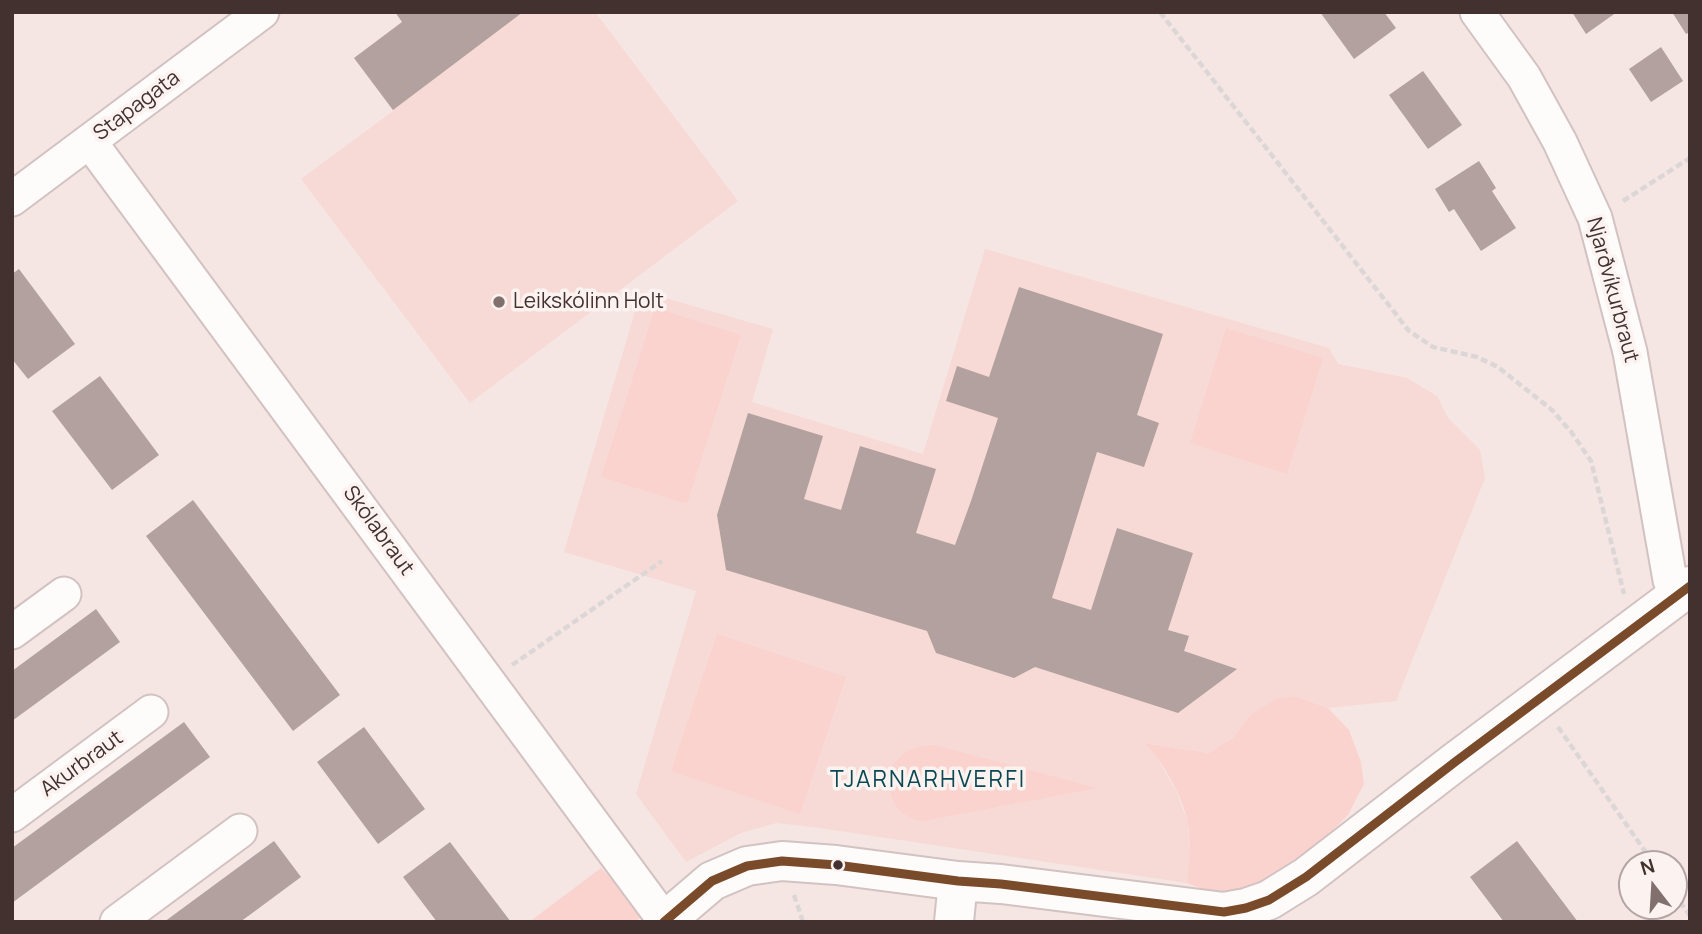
<!DOCTYPE html>
<html>
<head>
<meta charset="utf-8">
<style>
  body { margin:0 }
  #map { position:relative; width:1702px; height:934px; overflow:hidden; background:#f5e6e4; font-family:Manrope,sans-serif }
  canvas { display:block }
  .frame { position:absolute; inset:0; border:14px solid #42312f; pointer-events:none }
  .north { position:absolute; left:1618px; top:850px; width:70px; height:70px; box-sizing:border-box; background:#fcf3f1; border:2px solid #b2a5a3; border-radius:50%; rotate:343deg; font-size:19px; font-weight:700; line-height:28px; text-align:center; color:#42312f }
  .north::after { content:''; display:block; margin:auto; width:24px; height:32px; background:#81706e; clip-path:polygon(50% 0,100% 100%,50% 72%,0 100%) }
</style>
</head>
<body>
<div id="map">
<canvas width="1702" height="934"></canvas>
<div class="frame"></div>
<div class="north">N</div>
</div>
<script>
const g = document.querySelector('canvas').getContext('2d');
g.lineJoin = 'round';
function fill(path, color) {
  g.fillStyle = color;
  g.fill(path, 'evenodd');
}
function trace(path, color, width, dash) {
  g.strokeStyle = color;
  g.lineWidth = width;
  g.lineCap = dash ? 'butt' : 'round';
  g.setLineDash(dash || []);
  g.stroke(path);
}
function drawText(font, color, halo, rows, align = 'center') {
  g.font = font + ' Manrope,sans-serif';
  g.lineWidth = 7;
  g.setLineDash([]);
  g.textBaseline = 'middle';
  g.strokeStyle = halo;
  g.fillStyle = color;
  for (const [text, x, y, turn = 0] of rows) {
    g.save();
    g.translate(x, y);
    g.rotate((+turn || 0) * Math.PI / 180);
    g.textAlign = isNaN(turn) ? turn : align;
    if (halo) g.strokeText(text, 0, 0);
    g.fillText(text, 0, 0);
    g.restore();
  }
}
fill(new Path2D(`
  M 395,12 L 595,12 L 738,201 L 470,403 L 301,179 L 393,111 L 354,58 L 402,22 Z
  M 985,249 L 1329,348 L 1338,364 L 1407,378 L 1437,396 L 1448,418 L 1480,450 L 1485,478 L 1396,701 L 1328,708 L 1295,696 L 1249,716 L 1234,737 L 1209,753 L 1145,743 L 1155,755 L 1176,790 L 1188,823 L 1190,859 L 1187,883 L 813,827 L 776,823 L 741,833 L 686,862 L 636,794 L 696,591 L 564,552 L 641,291 L 773,329 L 752,402 L 923,454 Z`), '#f7dad6');
fill(new Path2D(`
  M 655,308 L 741,335 L 687,504 L 601,477 Z
  M 1226,328 L 1323,358 L 1287,474 L 1190,443 Z
  M 717,634 L 846,677 L 800,814 L 671,771 Z
  M 1295,696 L 1328,708 L 1349,730 L 1361,762 L 1364,784 L 1348,815 L 1300,862 L 1275,878 L 1242,891 L 1213,893 L 1187,883 C 1189,864 1191,843 1188,824 C 1183,796 1163,762 1144,743 L 1209,753 L 1234,737 L 1249,716 L 1276,699 Z
  M 934,745 L 1098,788 L 923,821 C 893,816 888,796 889,768 C 907,750 909,747 934,745 Z
  M 601,868 L 645,914 L 635,922 L 529,922 Z`), '#fad3ce');
fill(new Path2D(`
  M 395,12 L 523,12 L 393,110 L 354,58 L 402,22 Z
  M 1320,12 L 1384,12 L 1396,28 L 1354,59 Z
  M 1572,12 L 1617,12 L 1586,34 Z
  M 1672,12 L 1690,12 L 1690,32 L 1686,34 Z
  M 1661,47 L 1683,81 L 1651,102 L 1629,69 Z
  M 1423,71 L 1462,125 L 1428,149 L 1389,95 Z
  M 1479,161 L 1496,188 L 1492,191 L 1516,228 L 1481,251 L 1454,209 L 1449,212 L 1435,189 Z
  M 19,269 L 75,344 L 28,379 L 12,359 L 12,274 Z
  M 1019,287 L 1163,334 L 1137,415 L 1159,423 L 1144,467 L 1097,452 L 1052,598 L 1091,610 L 1117,528 L 1193,553 L 1168,630 L 1189,636 L 1184,651 L 1237,669 L 1178,713 L 1035,667 L 1014,678 L 936,653 L 927,631 L 726,570 L 717,515 L 748,413 L 823,436 L 804,499 L 841,510 L 860,446 L 936,469 L 916,533 L 955,545 L 971,501 L 998,418 L 946,401 L 957,366 L 989,377 Z
  M 100,376 L 159,455 L 112,490 L 52,411 Z
  M 193,500 L 340,695 L 293,731 L 146,536 Z
  M 96,609 L 120,642 L 12,721 L 12,671 Z
  M 184,722 L 210,757 L 12,903 L 12,848 Z
  M 364,727 L 425,809 L 378,844 L 317,762 Z
  M 274,841 L 301,877 L 251,914 L 240,922 L 164,922 Z
  M 1517,841 L 1578,922 L 1504,922 L 1470,877 Z
  M 450,842 L 511,922 L 437,922 L 403,877 Z`), '#b3a19f');
const street = new Path2D(`
  M 1477,12 L 1524,77 L 1560,142 L 1595,218 L 1630,352 L 1670,580 L 1677,595
  M 90,142 L 665,921
  M 12,199 L 262,12
  M 12,632 L 64,594
  M 12,815 L 151,712
  M 117,922 L 240,831`);
const secondary = new Path2D(`
  M 664,922 L 712,881 L 747,866 L 782,861 L 836,865 L 958,881 L 1001,884 L 1224,912 L 1246,908 L 1269,900 L 1306,877 L 1455,762 L 1690,586
  M 954,922 L 958,881`);
trace(street, '#d2c2c1', 37);
trace(secondary, '#d2c2c1', 42);
trace(new Path2D(`
  M 1160,12 L 1409,331 L 1433,347 L 1477,357 L 1498,367 L 1552,410 L 1572,433 L 1591,461 L 1624,594
  M 1623,201 L 1690,158
  M 512,665 L 662,561
  M 1558,727 L 1654,864
  M 1674,893 L 1690,916
  M 794,895 L 803,922`), '#dcd7d6', 4.5, [7, 3.5]);
trace(street, '#fefbfb', 33);
trace(secondary, '#fefbfb', 38);
trace(new Path2D(`
  M 664,922 L 712,881 L 747,866 L 782,861 L 836,865 L 958,881 L 1001,884 L 1224,912 L 1246,908 L 1269,900 L 1306,877 L 1455,762 L 1690,586`), '#7a4b2a', 9);
for (const [x, y, r, color] of [
  [499,302,7,"#81706e"],
  [838,865,6,"#42312f"]
]) {
  const dot = new Path2D();
  dot.arc(x, y, r, 0, 2 * Math.PI);
  g.fillStyle = color;
  g.fill(dot);
  trace(dot, '#fcf3f1', 2.5);
}
drawText('21px', '#42312f', '#fcf3f1', [
  ["Stapagata",137,106,-37],
  ["Njarðvíkurbraut",1612,290,75],
  ["Skólabraut",378,531,54],
  ["Akurbraut",82,764,-36]
]);
drawText('21px', '#42312f', '#fcf3f1', [
  ["Leikskólinn Holt",513,302]
], 'left');
g.letterSpacing = '2px';
drawText('23px', '#0a4852', '#fcf3f1', [
  ["TJARNARHVERFI",928,781]
]);
g.letterSpacing = '0px';
</script>
</body>
</html>
